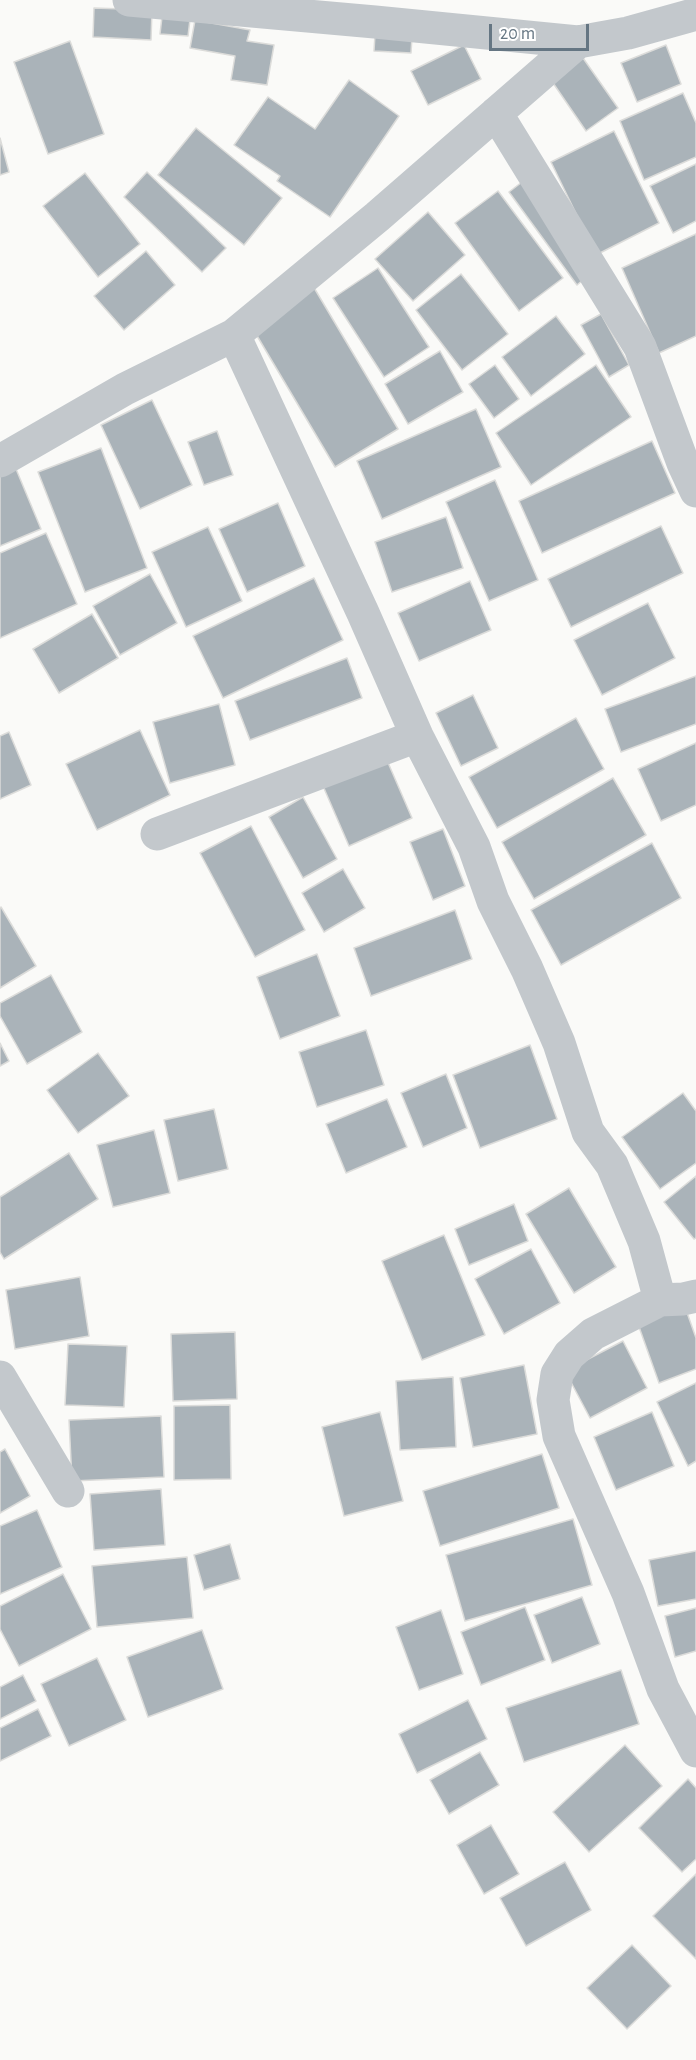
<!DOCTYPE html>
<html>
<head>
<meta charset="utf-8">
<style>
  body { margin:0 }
  #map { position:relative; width:696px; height:2060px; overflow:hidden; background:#fafaf8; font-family:"Alegreya Sans",sans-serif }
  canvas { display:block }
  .scale { position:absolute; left:489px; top:24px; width:100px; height:27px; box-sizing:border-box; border:3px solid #657683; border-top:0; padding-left:8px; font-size:18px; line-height:21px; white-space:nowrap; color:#657683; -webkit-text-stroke:4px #fff; paint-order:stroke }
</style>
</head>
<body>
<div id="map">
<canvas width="696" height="2060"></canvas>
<div class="scale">20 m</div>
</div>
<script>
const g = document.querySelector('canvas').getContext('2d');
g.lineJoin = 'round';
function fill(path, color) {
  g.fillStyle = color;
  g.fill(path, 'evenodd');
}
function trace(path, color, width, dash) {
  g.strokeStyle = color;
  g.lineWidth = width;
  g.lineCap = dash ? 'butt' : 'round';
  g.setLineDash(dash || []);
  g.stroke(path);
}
const building = new Path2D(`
  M 94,8 L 152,10 L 151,40 L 93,37 Z
  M 163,8 L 191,11 L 188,36 L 160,34 Z
  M 195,20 L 250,30 L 247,41 L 274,45 L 267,85 L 231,80 L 235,56 L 190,48 Z
  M 375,34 L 412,37 L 411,53 L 374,51 Z
  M 70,41 L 104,134 L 48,154 L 14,62 Z
  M 464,45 L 481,79 L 428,105 L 411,71 Z
  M 666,45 L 681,84 L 637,102 L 621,63 Z
  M 583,58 L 618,108 L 586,131 L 551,80 Z
  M 349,80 L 399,116 L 330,217 L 277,181 L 280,176 L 234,145 L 268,97 L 315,129 Z
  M 683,93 L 696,123 L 696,157 L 644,180 L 620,121 Z
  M 196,128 L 282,198 L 244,245 L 158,175 Z
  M 614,131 L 659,223 L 596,255 L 551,162 Z
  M 0,138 L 9,172 L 0,175 Z
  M 696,164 L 696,221 L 673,233 L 650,186 Z
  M 147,172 L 226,248 L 202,272 L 124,197 Z
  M 85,173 L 140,244 L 98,277 L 43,206 Z
  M 522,182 L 590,274 L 577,285 L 509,192 Z
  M 498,191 L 563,278 L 519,311 L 455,223 Z
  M 428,212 L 465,255 L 413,301 L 375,259 Z
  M 696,234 L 696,336 L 659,353 L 622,268 Z
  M 146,251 L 175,285 L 124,330 L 94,296 Z
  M 378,268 L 429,347 L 384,377 L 333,298 Z
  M 461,274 L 508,334 L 462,370 L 416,310 Z
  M 313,286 L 398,429 L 335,467 L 250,324 Z
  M 601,314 L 629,365 L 609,377 L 581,325 Z
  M 556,316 L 585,354 L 531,396 L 502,357 Z
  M 440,351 L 463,392 L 408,424 L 385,384 Z
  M 495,365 L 519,399 L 494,418 L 469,384 Z
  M 596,365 L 631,417 L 531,485 L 496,433 Z
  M 152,400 L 192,485 L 140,509 L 101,425 Z
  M 476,409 L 501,467 L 382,519 L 357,461 Z
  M 217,431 L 233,475 L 204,485 L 188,442 Z
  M 652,441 L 675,493 L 542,553 L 519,501 Z
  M 101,448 L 147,568 L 85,592 L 38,472 Z
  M 16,469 L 41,529 L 0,546 L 0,476 Z
  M 495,480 L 538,580 L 489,601 L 446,502 Z
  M 278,503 L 305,566 L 247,592 L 219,529 Z
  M 446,517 L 463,568 L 392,592 L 375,542 Z
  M 661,526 L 683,573 L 571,627 L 548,579 Z
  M 208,527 L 242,601 L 186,627 L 152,552 Z
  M 46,533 L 77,604 L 0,638 L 0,553 Z
  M 150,574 L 177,623 L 120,655 L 93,606 Z
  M 314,578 L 343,640 L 223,698 L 193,636 Z
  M 470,581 L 491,630 L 419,661 L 398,613 Z
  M 648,603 L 675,658 L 602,695 L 574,640 Z
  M 92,614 L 118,658 L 59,693 L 33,649 Z
  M 347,658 L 362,698 L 250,740 L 235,701 Z
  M 696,676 L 696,724 L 621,752 L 605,709 Z
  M 473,695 L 498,748 L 461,766 L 436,713 Z
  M 219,704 L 235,765 L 170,783 L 153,722 Z
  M 576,718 L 604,769 L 497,828 L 469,777 Z
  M 140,730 L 170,795 L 97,830 L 66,764 Z
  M 9,732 L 31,785 L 0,799 L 0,736 Z
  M 696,743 L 696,805 L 661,821 L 638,769 Z
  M 386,758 L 412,818 L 349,846 L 323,786 Z
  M 613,778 L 646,835 L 534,899 L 502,842 Z
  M 303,797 L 337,859 L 303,878 L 269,817 Z
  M 251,826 L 305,930 L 255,957 L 200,853 Z
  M 443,829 L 465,886 L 433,900 L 410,842 Z
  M 652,843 L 681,898 L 561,965 L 531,910 Z
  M 343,869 L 365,908 L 324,932 L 302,893 Z
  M 1,907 L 36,966 L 0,988 L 0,908 Z
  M 455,910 L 472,959 L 371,996 L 354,948 Z
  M 317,954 L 340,1016 L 280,1039 L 257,977 Z
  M 51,975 L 82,1032 L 27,1064 L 0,1016 L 0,1003 Z
  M 366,1030 L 384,1085 L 317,1107 L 299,1052 Z
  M 0,1043 L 9,1061 L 0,1066 Z
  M 530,1045 L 557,1119 L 480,1148 L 453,1075 Z
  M 98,1053 L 129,1096 L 78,1133 L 47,1090 Z
  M 446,1074 L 467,1128 L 423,1147 L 401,1093 Z
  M 683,1093 L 696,1111 L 696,1163 L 660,1189 L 622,1137 Z
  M 387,1099 L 407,1147 L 346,1173 L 326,1124 Z
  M 214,1109 L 228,1169 L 178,1181 L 164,1120 Z
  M 154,1130 L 170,1193 L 113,1207 L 97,1145 Z
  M 69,1153 L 98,1199 L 4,1259 L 0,1252 L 0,1197 Z
  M 696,1176 L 696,1238 L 694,1239 L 664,1202 Z
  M 569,1188 L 616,1267 L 574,1293 L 526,1214 Z
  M 514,1204 L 528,1241 L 469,1265 L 455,1229 Z
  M 444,1235 L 485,1335 L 422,1360 L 382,1261 Z
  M 531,1249 L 560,1303 L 504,1334 L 475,1279 Z
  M 80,1277 L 89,1336 L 15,1349 L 6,1290 Z
  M 685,1307 L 696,1338 L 696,1369 L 659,1383 L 638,1324 Z
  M 235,1332 L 237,1399 L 173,1401 L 171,1334 Z
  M 623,1341 L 647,1388 L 590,1418 L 565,1371 Z
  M 68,1344 L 127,1346 L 124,1407 L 65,1405 Z
  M 524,1365 L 537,1434 L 473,1447 L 460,1378 Z
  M 453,1377 L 456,1447 L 400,1450 L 396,1381 Z
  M 696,1383 L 696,1461 L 688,1466 L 657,1402 Z
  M 230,1405 L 231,1479 L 174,1480 L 174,1406 Z
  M 380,1412 L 403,1501 L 344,1516 L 322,1427 Z
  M 652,1412 L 674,1466 L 616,1490 L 594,1437 Z
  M 161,1416 L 164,1477 L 72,1481 L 69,1420 Z
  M 5,1449 L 30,1496 L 0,1513 L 0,1452 Z
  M 542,1454 L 559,1508 L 440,1546 L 423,1491 Z
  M 161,1489 L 165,1545 L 94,1550 L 90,1494 Z
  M 37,1510 L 62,1567 L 0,1594 L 0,1526 Z
  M 573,1519 L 592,1585 L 465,1621 L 446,1555 Z
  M 230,1544 L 240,1579 L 204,1590 L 194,1555 Z
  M 696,1551 L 696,1599 L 658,1606 L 649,1560 Z
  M 187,1557 L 193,1618 L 97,1627 L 92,1566 Z
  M 63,1574 L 91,1629 L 19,1666 L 0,1629 L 0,1606 Z
  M 582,1597 L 600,1644 L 552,1663 L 534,1615 Z
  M 525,1607 L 545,1660 L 481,1685 L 461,1632 Z
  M 696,1608 L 696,1651 L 675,1657 L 665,1616 Z
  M 441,1610 L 463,1674 L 419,1690 L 396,1627 Z
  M 202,1630 L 223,1689 L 148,1717 L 127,1657 Z
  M 97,1658 L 126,1720 L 69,1746 L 41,1684 Z
  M 621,1670 L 639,1724 L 524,1762 L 506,1708 Z
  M 23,1675 L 36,1701 L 0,1719 L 0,1687 Z
  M 468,1700 L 487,1739 L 417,1773 L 399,1734 Z
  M 38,1709 L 51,1736 L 0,1761 L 0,1728 Z
  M 625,1745 L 662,1786 L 589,1852 L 553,1812 Z
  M 480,1752 L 499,1785 L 449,1814 L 430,1780 Z
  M 688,1779 L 696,1788 L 696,1859 L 682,1872 L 639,1828 Z
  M 491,1825 L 519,1874 L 484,1894 L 457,1845 Z
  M 565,1862 L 591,1910 L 526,1946 L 500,1898 Z
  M 696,1874 L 696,1959 L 653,1916 Z
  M 632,1945 L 671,1986 L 627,2029 L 587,1988 Z`);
fill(building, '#aab3b9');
trace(building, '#dcdcda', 1.5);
trace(new Path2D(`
  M 129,0 L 375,22 L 578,42 L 628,33 L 696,14
  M 496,113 L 640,347 L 683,463 L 696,491
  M 234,335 L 363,613 L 417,736 L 474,847 L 493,901 L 527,969 L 559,1043 L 588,1132 L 612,1165 L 644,1241 L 660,1300
  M 0,461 L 125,389 L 234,335 L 377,217 L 578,42
  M 157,834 L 417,736
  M 696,1296 L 683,1299 L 660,1300 L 593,1334 L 569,1355 L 557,1374 L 553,1400 L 559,1436 L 628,1593 L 663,1689 L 696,1751
  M 0,1377 L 68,1491`), '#c3c8cc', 33);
</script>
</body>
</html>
